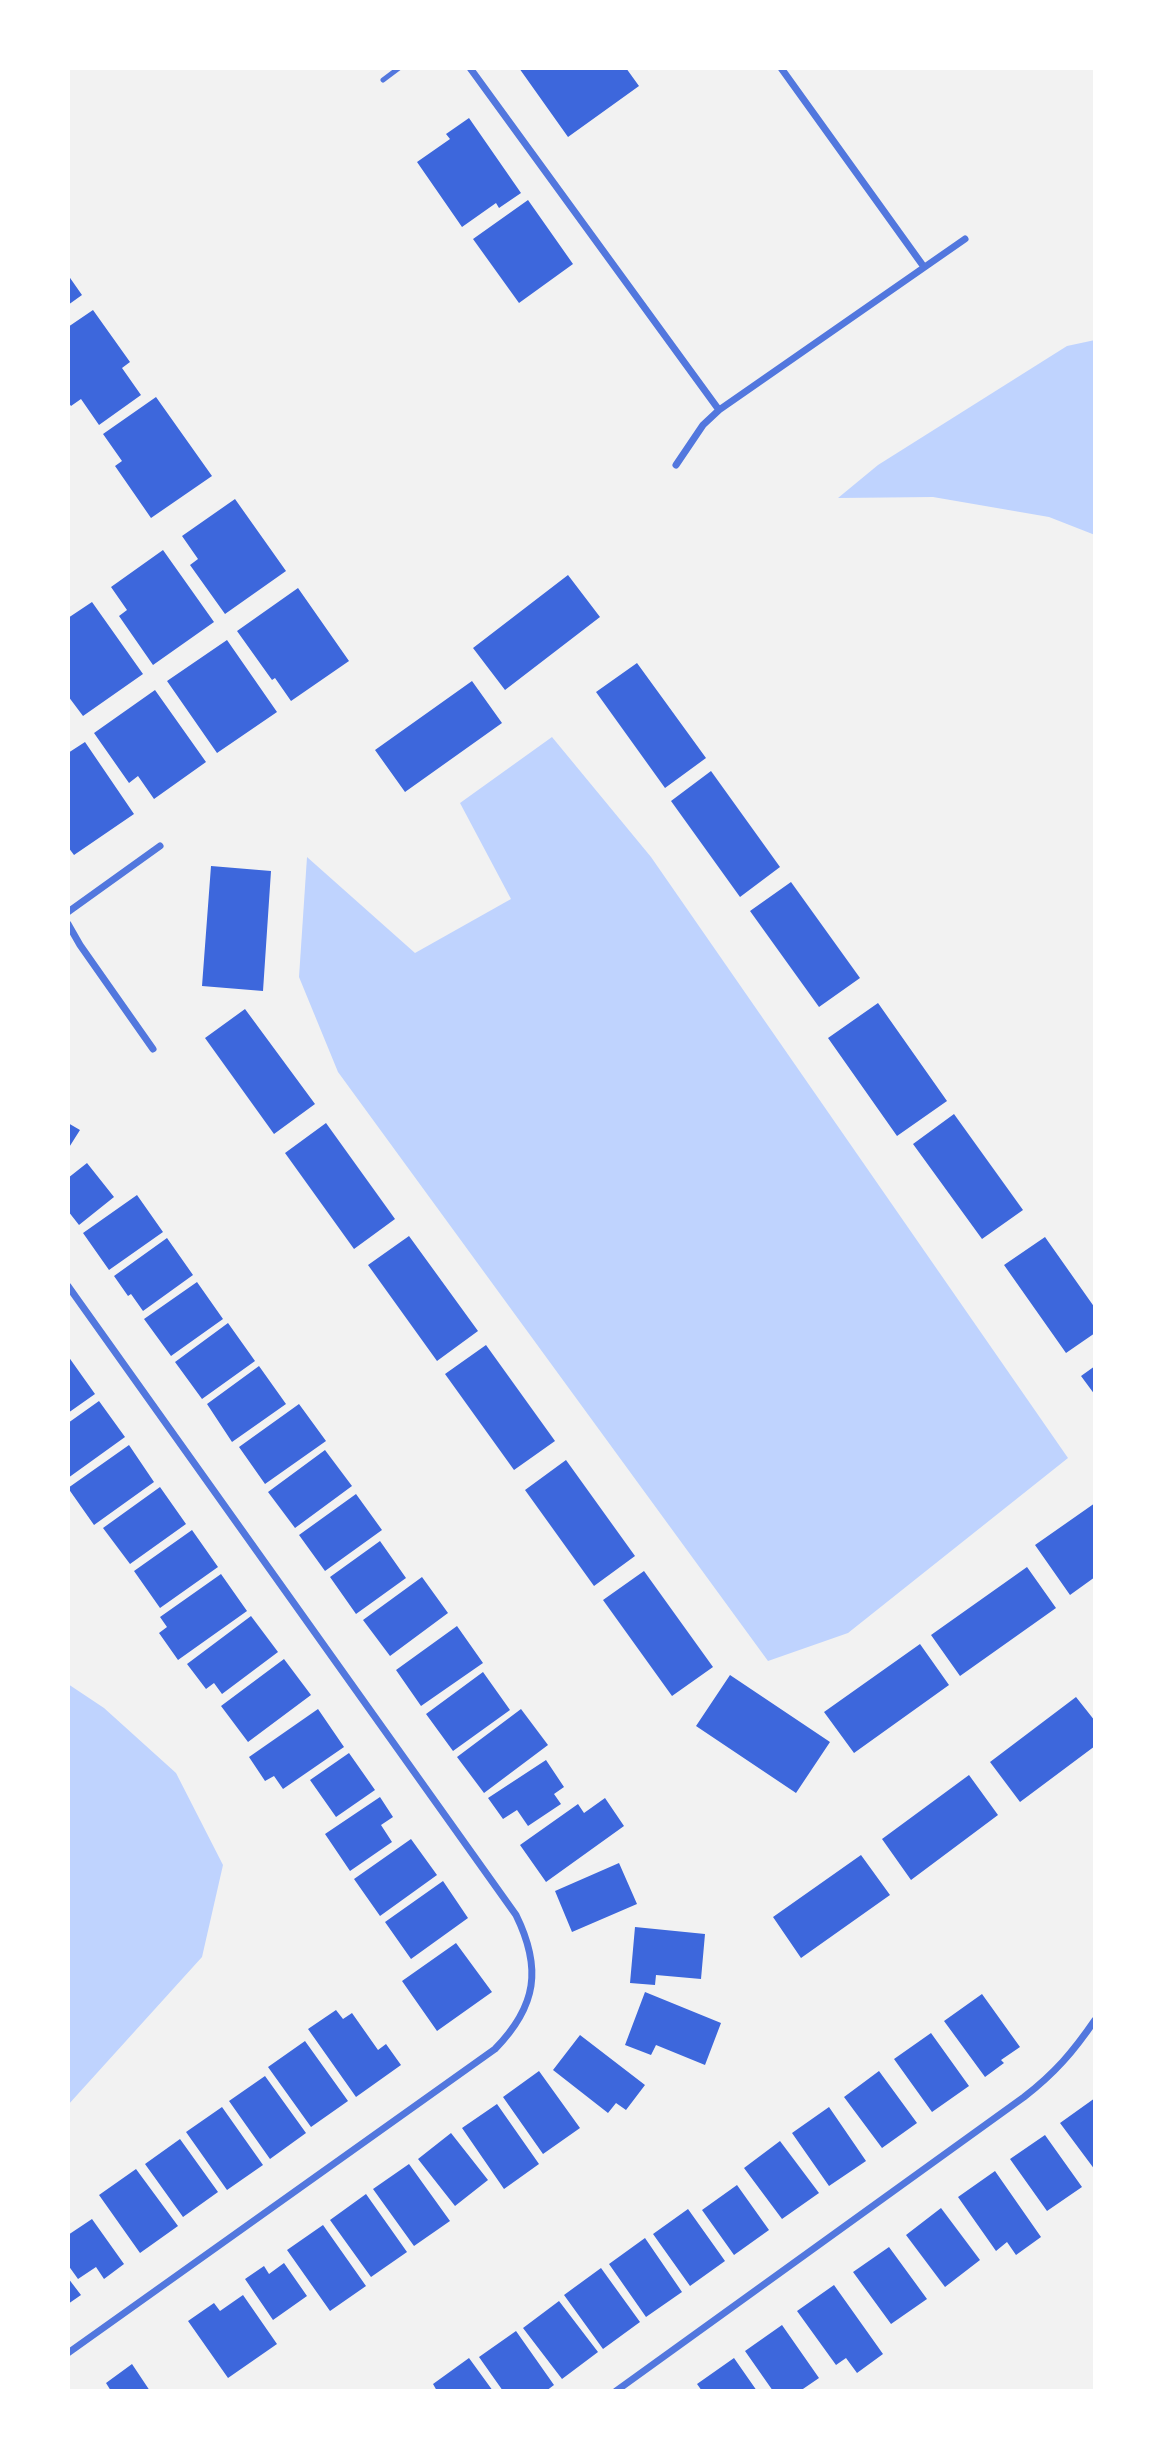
<!DOCTYPE html>
<html>
<head>
<meta charset="utf-8">
<style>
  body { margin:0 }
  #map { position:relative; width:1163px; height:2459px; overflow:hidden; background:#f2f2f2; font-family:Karla,sans-serif }
  canvas { display:block }
  .frame { position:absolute; inset:0; border:70px solid #fff; pointer-events:none }
</style>
</head>
<body>
<div id="map">
<canvas width="1163" height="2459"></canvas>
<div class="frame"></div>
</div>
<script>
const g = document.querySelector('canvas').getContext('2d');
g.lineJoin = 'round';
function fill(path, color) {
  g.fillStyle = color;
  g.fill(path, 'evenodd');
}
function trace(path, color, width, dash) {
  g.strokeStyle = color;
  g.lineWidth = width;
  g.lineCap = dash ? 'butt' : 'round';
  g.setLineDash(dash || []);
  g.stroke(path);
}
fill(new Path2D(`
  M 1095,340 L 1095,535 L 1049,517 L 933,497 L 838,498 L 878,465 L 1067,346 Z
  M 552,737 L 651,857 L 1068,1458 L 848,1633 L 768,1661 L 338,1072 L 299,977 L 307,857 L 415,953 L 511,899 L 460,803 Z
  M 68,1684 L 104,1708 L 176,1773 L 223,1865 L 202,1957 L 68,2105 Z`), '#bfd3fe');
fill(new Path2D(`
  M 519,68 L 626,68 L 639,86 L 568,137 Z
  M 469,118 L 521,193 L 499,208 L 496,203 L 462,227 L 417,162 L 450,139 L 446,134 Z
  M 528,200 L 573,264 L 519,303 L 473,239 Z
  M 68,275 L 82,295 L 68,305 Z
  M 93,310 L 130,362 L 122,368 L 141,395 L 99,425 L 81,399 L 71,406 L 68,402 L 68,327 Z
  M 156,397 L 212,476 L 151,518 L 115,466 L 122,461 L 103,434 Z
  M 235,499 L 286,571 L 225,614 L 190,565 L 198,559 L 182,536 Z
  M 163,550 L 214,622 L 153,665 L 119,616 L 127,610 L 111,587 Z
  M 568,575 L 600,617 L 505,690 L 473,648 Z
  M 298,588 L 349,661 L 291,701 L 275,678 L 272,680 L 237,631 Z
  M 92,602 L 143,674 L 83,716 L 68,696 L 68,618 Z
  M 227,640 L 277,712 L 217,753 L 167,681 Z
  M 637,663 L 706,758 L 665,788 L 596,692 Z
  M 472,681 L 502,723 L 405,792 L 375,750 Z
  M 155,690 L 206,762 L 154,799 L 138,776 L 129,783 L 94,733 Z
  M 85,742 L 134,814 L 74,855 L 68,847 L 68,753 Z
  M 711,771 L 780,867 L 740,897 L 671,801 Z
  M 211,866 L 271,871 L 263,991 L 202,986 Z
  M 791,882 L 860,978 L 819,1007 L 750,911 Z
  M 878,1003 L 947,1101 L 897,1136 L 828,1038 Z
  M 245,1009 L 315,1104 L 274,1134 L 205,1038 Z
  M 954,1114 L 1023,1210 L 982,1239 L 913,1144 Z
  M 68,1123 L 80,1130 L 68,1149 Z
  M 326,1123 L 395,1219 L 354,1249 L 285,1153 Z
  M 87,1163 L 114,1197 L 79,1225 L 68,1211 L 68,1178 Z
  M 137,1195 L 163,1232 L 109,1270 L 83,1233 Z
  M 409,1236 L 478,1331 L 437,1361 L 368,1265 Z
  M 1045,1237 L 1095,1308 L 1095,1333 L 1066,1353 L 1004,1265 Z
  M 167,1238 L 193,1275 L 143,1311 L 131,1294 L 128,1296 L 114,1276 Z
  M 197,1282 L 223,1319 L 171,1356 L 144,1319 Z
  M 228,1323 L 255,1361 L 202,1399 L 175,1362 Z
  M 486,1345 L 555,1441 L 514,1470 L 445,1374 Z
  M 68,1356 L 95,1394 L 68,1413 Z
  M 259,1366 L 286,1404 L 232,1442 L 207,1404 Z
  M 1095,1366 L 1095,1395 L 1081,1376 Z
  M 99,1401 L 125,1437 L 68,1478 L 68,1423 Z
  M 299,1404 L 326,1441 L 265,1484 L 239,1447 Z
  M 129,1445 L 154,1482 L 94,1525 L 68,1488 Z
  M 325,1450 L 352,1486 L 295,1528 L 268,1492 Z
  M 566,1460 L 635,1556 L 594,1586 L 525,1490 Z
  M 160,1487 L 186,1524 L 130,1564 L 103,1528 Z
  M 356,1494 L 382,1530 L 325,1571 L 299,1535 Z
  M 1095,1503 L 1095,1577 L 1070,1595 L 1035,1545 Z
  M 192,1530 L 218,1567 L 160,1608 L 134,1571 Z
  M 380,1541 L 406,1578 L 356,1614 L 330,1577 Z
  M 1027,1567 L 1056,1608 L 960,1676 L 931,1635 Z
  M 644,1571 L 713,1667 L 672,1696 L 603,1600 Z
  M 221,1574 L 247,1611 L 178,1660 L 159,1633 L 167,1627 L 160,1617 Z
  M 422,1577 L 448,1613 L 390,1656 L 363,1620 Z
  M 251,1616 L 278,1652 L 222,1694 L 214,1683 L 206,1689 L 187,1664 Z
  M 457,1626 L 483,1663 L 421,1706 L 396,1670 Z
  M 920,1644 L 949,1685 L 854,1753 L 824,1712 Z
  M 284,1659 L 311,1695 L 248,1742 L 221,1706 Z
  M 483,1672 L 510,1710 L 453,1751 L 426,1714 Z
  M 730,1675 L 830,1742 L 796,1793 L 696,1726 Z
  M 1076,1697 L 1095,1721 L 1095,1746 L 1020,1802 L 990,1762 Z
  M 318,1709 L 344,1747 L 283,1789 L 274,1776 L 265,1781 L 249,1757 Z
  M 521,1709 L 548,1745 L 484,1793 L 457,1757 Z
  M 349,1753 L 375,1790 L 336,1817 L 310,1780 Z
  M 546,1760 L 564,1787 L 554,1794 L 561,1804 L 528,1826 L 517,1810 L 503,1819 L 488,1798 Z
  M 969,1775 L 998,1815 L 911,1880 L 882,1839 Z
  M 380,1797 L 393,1817 L 381,1825 L 392,1842 L 350,1871 L 325,1834 Z
  M 605,1798 L 624,1826 L 546,1882 L 520,1845 L 578,1804 L 584,1813 Z
  M 411,1839 L 437,1875 L 380,1916 L 354,1879 Z
  M 861,1855 L 890,1895 L 801,1958 L 773,1917 Z
  M 619,1863 L 637,1904 L 572,1932 L 555,1891 Z
  M 443,1881 L 468,1918 L 411,1959 L 385,1922 Z
  M 635,1927 L 705,1934 L 701,1979 L 656,1975 L 655,1985 L 630,1983 Z
  M 456,1943 L 492,1992 L 437,2031 L 402,1981 Z
  M 645,1992 L 721,2023 L 705,2065 L 656,2045 L 651,2055 L 625,2045 Z
  M 982,1994 L 1020,2047 L 1001,2060 L 1004,2063 L 985,2077 L 944,2021 Z
  M 336,2010 L 343,2019 L 352,2013 L 378,2050 L 386,2044 L 401,2065 L 356,2097 L 308,2029 Z
  M 931,2033 L 969,2086 L 932,2112 L 894,2059 Z
  M 580,2035 L 645,2085 L 626,2110 L 616,2103 L 608,2113 L 553,2070 Z
  M 305,2041 L 348,2101 L 311,2127 L 268,2067 Z
  M 539,2071 L 580,2128 L 543,2154 L 503,2097 Z
  M 879,2071 L 917,2123 L 882,2148 L 844,2097 Z
  M 265,2076 L 306,2133 L 270,2159 L 229,2101 Z
  M 1095,2098 L 1095,2170 L 1060,2123 Z
  M 497,2104 L 539,2164 L 504,2189 L 462,2128 Z
  M 222,2107 L 263,2165 L 227,2190 L 186,2132 Z
  M 829,2107 L 866,2161 L 829,2186 L 792,2133 Z
  M 451,2133 L 488,2180 L 455,2206 L 418,2159 Z
  M 1045,2135 L 1082,2187 L 1047,2211 L 1010,2159 Z
  M 180,2139 L 218,2192 L 183,2217 L 145,2164 Z
  M 780,2141 L 819,2193 L 782,2219 L 744,2168 Z
  M 409,2164 L 450,2221 L 414,2246 L 373,2189 Z
  M 136,2169 L 178,2226 L 140,2253 L 99,2195 Z
  M 995,2171 L 1041,2237 L 1016,2255 L 1007,2242 L 996,2251 L 958,2197 Z
  M 737,2185 L 769,2230 L 734,2255 L 702,2210 Z
  M 366,2194 L 407,2252 L 371,2277 L 330,2220 Z
  M 941,2208 L 980,2260 L 945,2287 L 906,2235 Z
  M 688,2209 L 725,2261 L 690,2286 L 653,2234 Z
  M 92,2219 L 124,2264 L 104,2279 L 96,2267 L 78,2279 L 68,2265 L 68,2235 Z
  M 323,2225 L 366,2286 L 330,2311 L 287,2250 Z
  M 645,2238 L 682,2292 L 646,2317 L 609,2264 Z
  M 889,2247 L 927,2299 L 891,2324 L 853,2272 Z
  M 284,2263 L 307,2296 L 273,2320 L 245,2279 L 264,2266 L 269,2274 Z
  M 601,2268 L 640,2322 L 603,2349 L 564,2295 Z
  M 68,2278 L 81,2295 L 68,2304 Z
  M 834,2285 L 883,2354 L 857,2373 L 846,2358 L 836,2365 L 797,2311 Z
  M 243,2295 L 277,2344 L 228,2378 L 188,2321 L 214,2303 L 220,2311 Z
  M 559,2301 L 598,2352 L 562,2379 L 523,2328 Z
  M 782,2325 L 819,2378 L 800,2391 L 773,2391 L 745,2351 Z
  M 516,2331 L 554,2385 L 546,2391 L 503,2391 L 479,2357 Z
  M 469,2358 L 493,2391 L 437,2391 L 433,2384 Z
  M 734,2358 L 757,2391 L 702,2391 L 697,2384 Z
  M 132,2364 L 150,2391 L 111,2391 L 106,2383 Z`), '#3d67dc');
trace(new Path2D(`
  M 383,80 L 399,68`), '#5277de', 5);
trace(new Path2D(`
  M 470,68 L 719,410
  M 781,68 L 924,267
  M 676,465 L 703,425 L 719,410 L 965,239
  M 68,912 L 160,846
  M 68,924 L 80,945 L 153,1049
  M 68,1286 L 516,1915 C 542,1968 537,2006 495,2049 L 68,2353
  M 616,2391 L 1024,2097 C 1055,2073 1073,2052 1095,2020`), '#5277de', 7);
</script>
</body>
</html>
